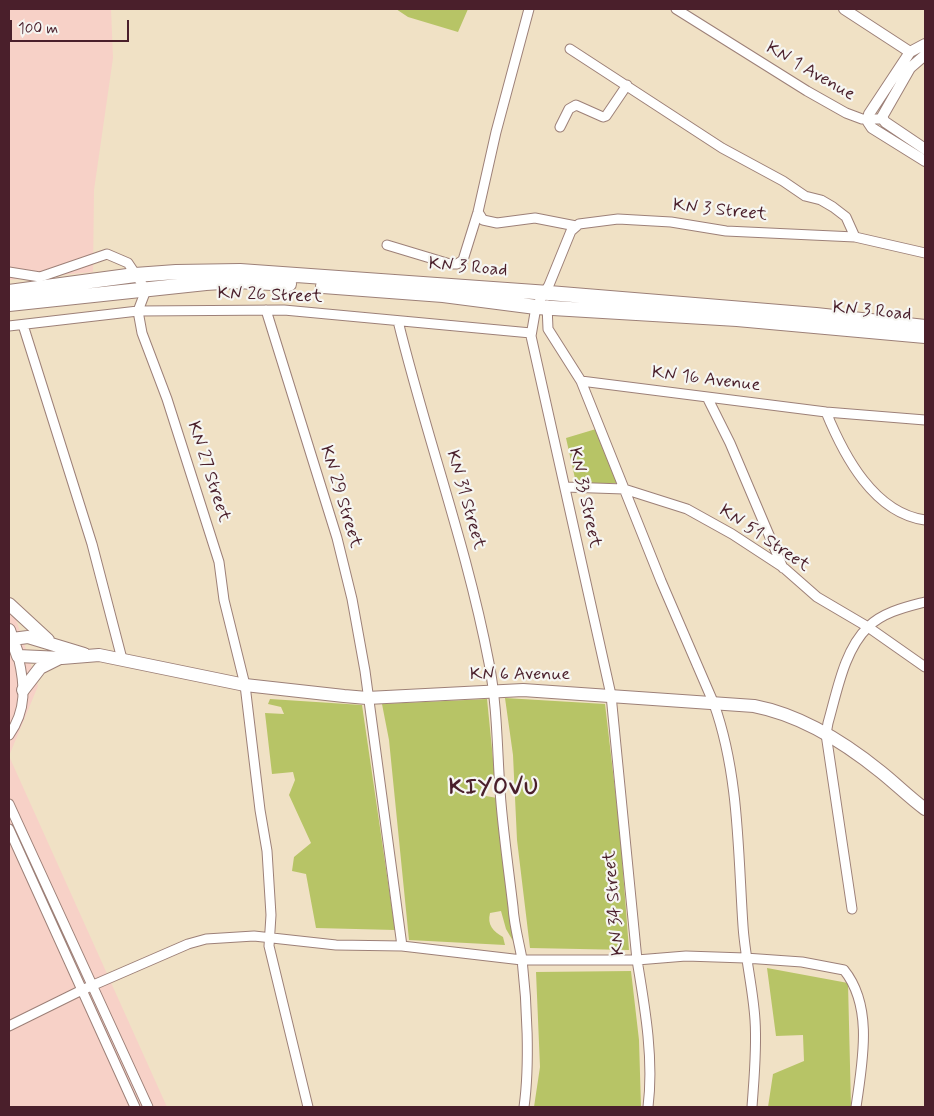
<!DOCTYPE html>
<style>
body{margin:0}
#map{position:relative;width:934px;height:1116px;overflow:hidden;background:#f0e1c5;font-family:Mynerve,sans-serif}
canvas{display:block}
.frame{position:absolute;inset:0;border:10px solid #4a1f2b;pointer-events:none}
.scale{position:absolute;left:10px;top:20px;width:119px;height:22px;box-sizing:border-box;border:2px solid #4a1f2b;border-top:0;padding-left:6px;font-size:15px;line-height:18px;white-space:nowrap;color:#4a1f2b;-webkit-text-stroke:4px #f6f6f2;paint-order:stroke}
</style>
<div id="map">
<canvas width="934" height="1116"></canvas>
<div class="frame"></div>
<div class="scale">100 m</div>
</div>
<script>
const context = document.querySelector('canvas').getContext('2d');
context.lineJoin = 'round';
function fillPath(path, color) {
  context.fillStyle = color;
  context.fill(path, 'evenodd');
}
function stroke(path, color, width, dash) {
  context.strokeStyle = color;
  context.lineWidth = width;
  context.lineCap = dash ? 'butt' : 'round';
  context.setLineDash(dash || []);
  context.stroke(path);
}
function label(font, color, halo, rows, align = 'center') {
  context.font = font + ' Mynerve,sans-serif';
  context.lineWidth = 4.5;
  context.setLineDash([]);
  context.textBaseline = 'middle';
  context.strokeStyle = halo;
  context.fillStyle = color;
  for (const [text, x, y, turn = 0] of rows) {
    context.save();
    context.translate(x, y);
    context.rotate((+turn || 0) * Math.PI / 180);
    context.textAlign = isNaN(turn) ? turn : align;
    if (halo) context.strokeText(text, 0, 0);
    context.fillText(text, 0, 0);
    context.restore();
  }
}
fillPath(new Path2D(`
 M 9,9 L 111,9 L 113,58 L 94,190 L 93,272 L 9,280 Z
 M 9,598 L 38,686 L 9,756 L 167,1107 L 9,1107 Z`), '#f7d1c7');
fillPath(new Path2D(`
 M 396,9 L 468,9 L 458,32 L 408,17 Z
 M 596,429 L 618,483 L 576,483 L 566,438 Z
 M 505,698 L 605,704 L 620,832 L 629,950 L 530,948 L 517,840 L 513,755 Z
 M 270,699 L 362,705 L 395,930 L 316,928 L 306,874 L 292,871 L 294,857 L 311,843 L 289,795 L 295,780 L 293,772 L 272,774 L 265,713 L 284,714 L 281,707 L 268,704 Z
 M 487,699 L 495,779 L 484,782 L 486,796 L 497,798 L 513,941 L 506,929 L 501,911 L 490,913 C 487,925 493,931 503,937 L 505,945 L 409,940 L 389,740 L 382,704 Z
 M 767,968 L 848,983 L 851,1107 L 768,1107 L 773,1074 L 804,1061 L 803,1035 L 776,1036 Z
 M 631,971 L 639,1040 L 641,1107 L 534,1107 L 540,1067 L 536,972 Z`), '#b7c466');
const minor = new Path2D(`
 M 676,9 L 807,91 L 846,113 L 862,119 L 883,119
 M 570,49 L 722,148 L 783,181 L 805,196 L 821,200 L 833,207 L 846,217 L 855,237
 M 560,127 L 569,109 L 576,105 L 603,117 L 606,116 L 627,85
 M 478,212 L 483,220 L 497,223 L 535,218 L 576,226
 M 387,245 L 450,264 L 457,264 L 463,260 L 478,212 L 496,132 L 529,9
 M 9,272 L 40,277 L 107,254 L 128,263 L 146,290 L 138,311 L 142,333 L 167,399 L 219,562 L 224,600 L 245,685 L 260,810 L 267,851 L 271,915 L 269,946 L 308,1107
 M 547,305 L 548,329 L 581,381 L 661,581 L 714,704 C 739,774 738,852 743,926 C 745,957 753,988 755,1020 C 757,1049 754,1078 752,1107
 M 266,310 L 337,538 L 352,599 L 365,671 L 402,946
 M 398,321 C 426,436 467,547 489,663 C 498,709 497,757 501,803 C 504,838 509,873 513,907 C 514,925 519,942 522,959 C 527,1003 530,1064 524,1107
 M 23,325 L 92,544 L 122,659
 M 9,326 L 138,311 L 284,310 L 531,333
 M 581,381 L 826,412 L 925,420
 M 707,397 L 730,443 L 783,568
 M 826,412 C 844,456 874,513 925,520
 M 565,487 L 624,489 L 687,509 L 732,534 L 784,568 L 817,597 L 868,627 L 925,667
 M 9,735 C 27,710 25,685 18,656
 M 9,804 L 148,1107
 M 9,829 L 135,1107
 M 852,909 L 826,734 L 828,723 C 837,692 844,650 868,627 C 883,612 906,607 925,602
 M 9,1026 L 82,990 L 188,944 L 206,939 L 254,936 L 336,945 L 402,946 L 522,960 L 637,960 L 686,956 L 745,958 L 802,962 L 844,970 C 874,1007 862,1064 856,1107
 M 648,1107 C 654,1059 645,1008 637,960 L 611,695 L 531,336 L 536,307 L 549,285 L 571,231 L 579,224 L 618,219 L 671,222 L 726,231 L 855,237 L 925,253`);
const tertiary = new Path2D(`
 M 844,9 L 910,52
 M 925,44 L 910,52 L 869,114 L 868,122 L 872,128 L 925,161
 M 925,55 L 910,68 L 882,117 L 885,122 L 925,149`);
const secondary = new Path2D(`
 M 9,604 L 48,640
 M 9,630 L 18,656 L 62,658 L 99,655 L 245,685 L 344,696 L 367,698 L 523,690 L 754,706 C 801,715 844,742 881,772 C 896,784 910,798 925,809
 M 12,639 L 28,637 L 84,654
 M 23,690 L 40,668 L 58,659`);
const trunk = new Path2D(`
 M 323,286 L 443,295 L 536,307 L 737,319 L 925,336
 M 9,292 L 135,275 L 176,272 L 240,271 L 549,293 L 816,315 L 925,327
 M 9,304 L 206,283 L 237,281 L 289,284`);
stroke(minor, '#9d8078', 11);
stroke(tertiary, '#9d8078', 12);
stroke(secondary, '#9d8078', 14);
stroke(trunk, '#9d8078', 16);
stroke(minor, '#fff', 9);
stroke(tertiary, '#fff', 10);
stroke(secondary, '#fff', 12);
stroke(trunk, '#fff', 14);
label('18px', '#4a1f2b', '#f6f6f2', [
 ["KN 1 Avenue",810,72,30],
 ["KN 3 Street",720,211,6],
 ["KN 3 Road",468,268,5],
 ["KN 26 Street",270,296,2],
 ["KN 3 Road",872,312,5],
 ["KN 16 Avenue",706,380,7],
 ["KN 27 Street",208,472,72],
 ["KN 29 Street",340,497,73],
 ["KN 33 Street",584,498,78],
 ["KN 31 Street",465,500,74],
 ["KN 51 Street",764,539,34],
 ["KN 6 Avenue",520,675],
 ["KN 34 Street",615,903,-95]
]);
context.letterSpacing = '1px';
label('bold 22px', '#4a1f2b', '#f6f6f2', [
 ["KIYOVU",494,789]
]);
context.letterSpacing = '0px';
</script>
